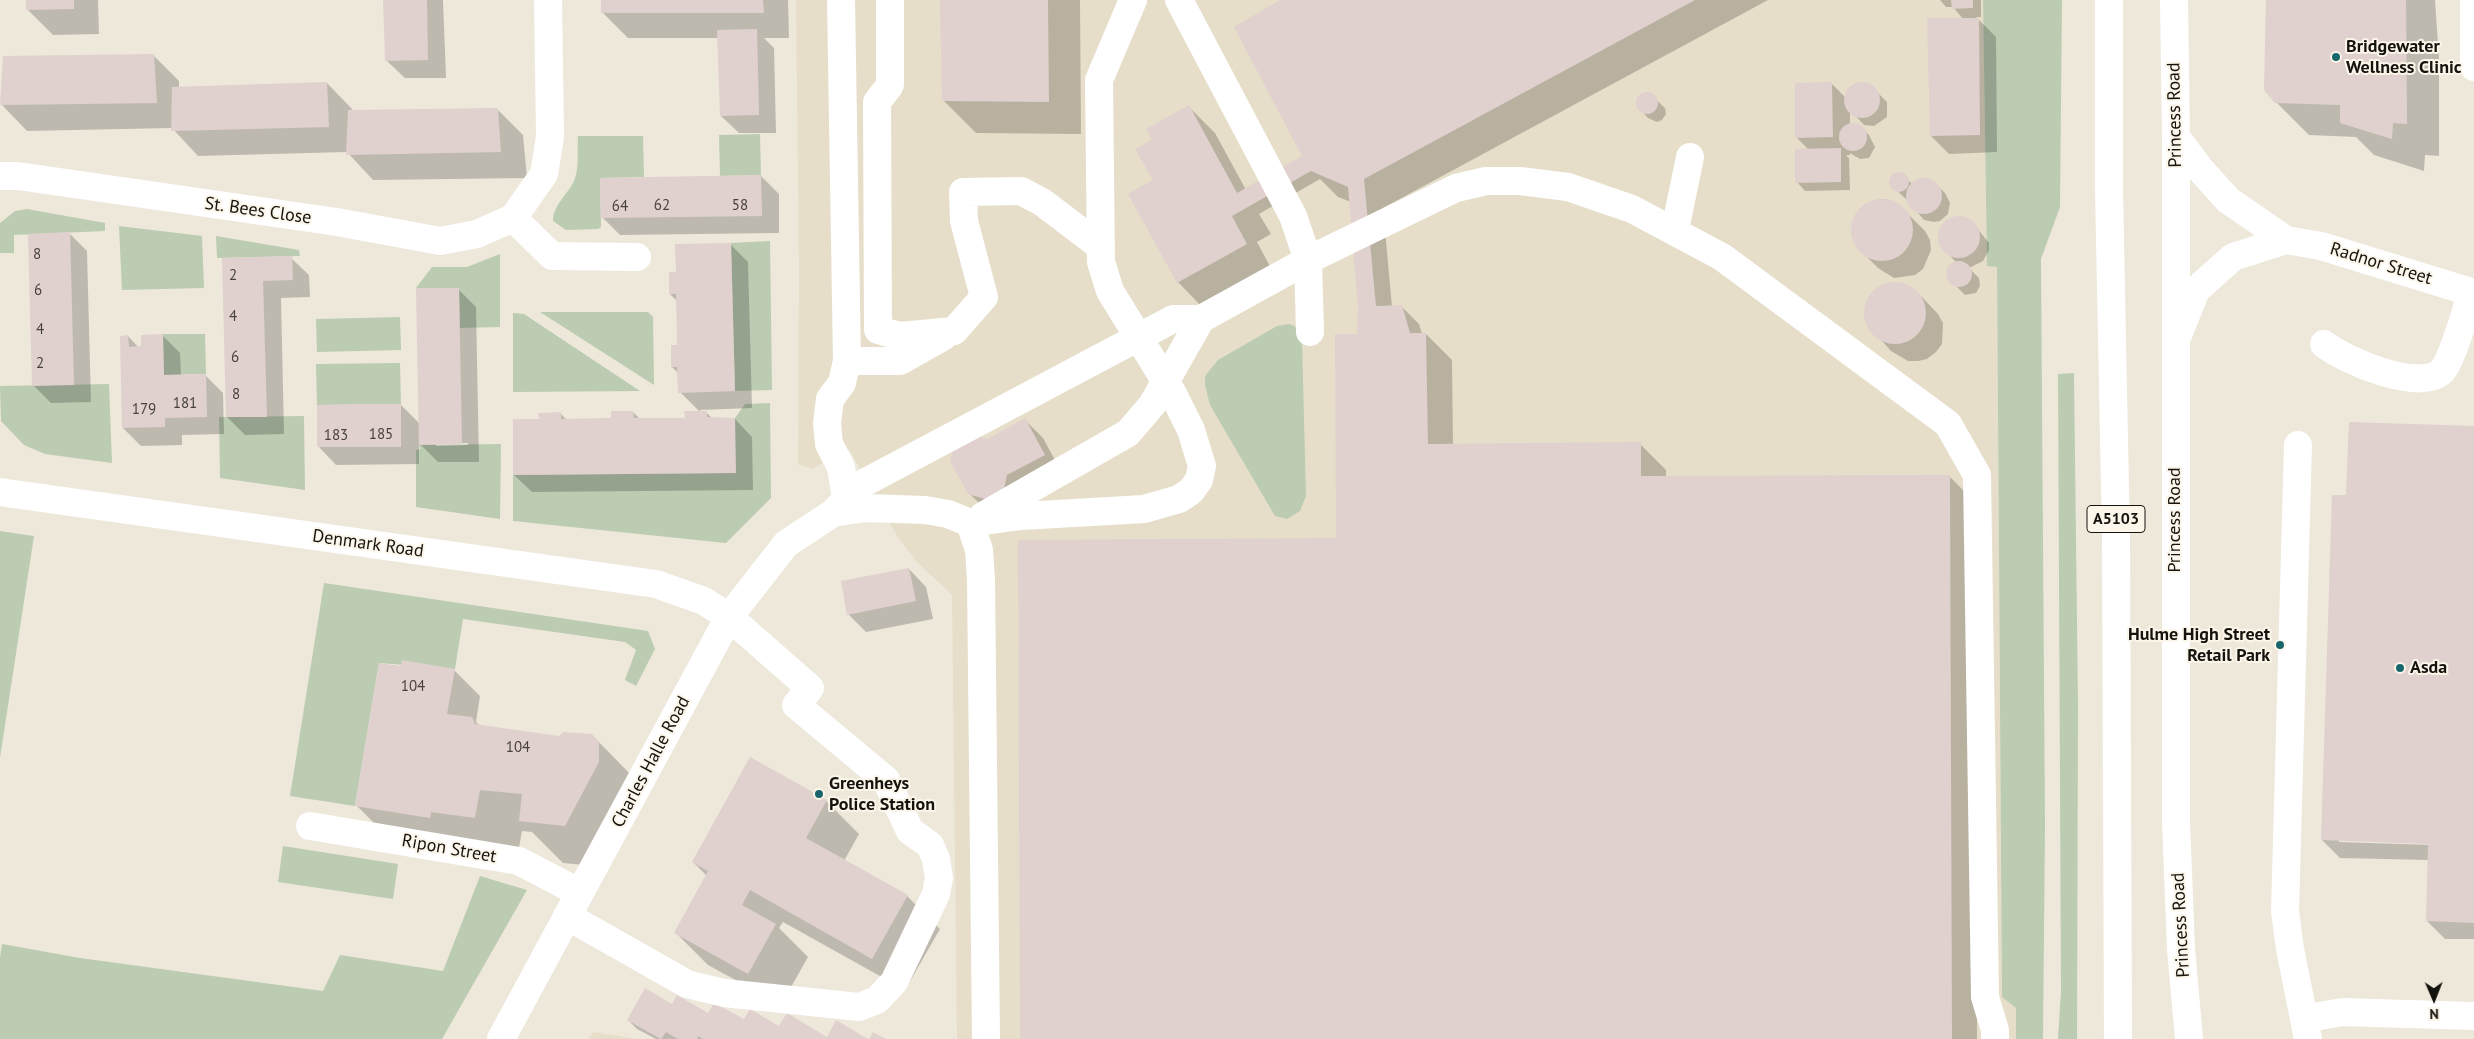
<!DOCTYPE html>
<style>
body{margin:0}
#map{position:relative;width:2474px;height:1039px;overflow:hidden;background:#eee8db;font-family:"PT Sans",sans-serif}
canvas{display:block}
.north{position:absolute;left:2409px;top:974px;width:50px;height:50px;-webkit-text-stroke:4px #fcf5e9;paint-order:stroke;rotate:179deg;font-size:14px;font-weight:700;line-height:20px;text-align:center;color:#15130e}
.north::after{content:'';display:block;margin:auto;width:18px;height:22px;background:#15130e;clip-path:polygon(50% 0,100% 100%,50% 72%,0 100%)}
</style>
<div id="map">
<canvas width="2474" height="1039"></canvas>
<div class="north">N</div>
</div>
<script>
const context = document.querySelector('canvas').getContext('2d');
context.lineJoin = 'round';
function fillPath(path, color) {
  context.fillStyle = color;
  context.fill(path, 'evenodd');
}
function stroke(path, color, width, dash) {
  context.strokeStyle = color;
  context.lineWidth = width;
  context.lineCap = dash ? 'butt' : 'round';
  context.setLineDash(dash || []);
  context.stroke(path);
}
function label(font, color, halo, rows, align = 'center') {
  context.font = font + ' "PT Sans",sans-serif';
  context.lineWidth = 4;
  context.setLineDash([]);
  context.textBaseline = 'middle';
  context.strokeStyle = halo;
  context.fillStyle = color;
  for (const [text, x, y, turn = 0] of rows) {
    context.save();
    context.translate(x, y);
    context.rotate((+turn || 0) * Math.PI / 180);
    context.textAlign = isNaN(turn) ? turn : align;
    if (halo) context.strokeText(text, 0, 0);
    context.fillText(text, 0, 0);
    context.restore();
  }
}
fillPath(new Path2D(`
 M 796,0 L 1983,0 L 1987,265 L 1997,267 L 2002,997 L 2016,1008 L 2016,1039 L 957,1039 L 952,595 L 916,561 L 896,534 L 849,449 L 812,469 L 798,464 L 799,269 Z
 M 593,1032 L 637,1039 L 589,1039 Z`), '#e6dec9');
fillPath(new Path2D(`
 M 1983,0 L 2062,0 L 2060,207 L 2041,259 L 2045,824 L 2043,1039 L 2016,1039 L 2016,1008 L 2002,997 L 1997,267 L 1987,266 Z
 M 760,134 L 761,175 L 720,176 L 719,135 Z
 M 578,136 L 643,136 L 644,177 L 600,178 L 601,227 L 598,229 L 566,230 L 553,221 C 553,206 566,196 573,183 C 580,170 577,150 578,136 Z
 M 27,209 L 105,223 L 105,231 L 14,235 L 14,253 L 0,253 L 0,223 L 15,211 Z
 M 119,226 L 202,236 L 204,288 L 122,290 Z
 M 216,236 L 299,250 L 300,256 L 217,258 Z
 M 770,241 L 772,390 L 735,391 L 731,243 Z
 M 500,254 L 500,327 L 460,328 L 459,288 L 416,288 L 432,267 L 467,267 Z
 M 540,312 L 648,312 L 653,317 L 654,385 Z
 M 513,313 L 524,314 L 640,391 L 513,392 Z
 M 400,317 L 401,350 L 317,352 L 316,319 Z
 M 1288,324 C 1296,325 1299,330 1302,338 L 1306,496 L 1300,511 L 1287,519 L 1275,516 L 1210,405 L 1205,385 L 1205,376 L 1218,360 L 1277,326 Z
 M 163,334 L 205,334 L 206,374 L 164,375 Z
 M 400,363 L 401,404 L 317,405 L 316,364 Z
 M 2074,373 L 2078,706 L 2077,1039 L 2058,1039 L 2061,991 L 2058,374 Z
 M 109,384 L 112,463 L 45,454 L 24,445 L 1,421 L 0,386 Z
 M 770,403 L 771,498 L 726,543 L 513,521 L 513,475 L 735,473 L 735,418 L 745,404 Z
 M 304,416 L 305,490 L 220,478 L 219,417 Z
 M 501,444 L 500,519 L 416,507 L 416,450 L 420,449 L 419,445 Z
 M 0,531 L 34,536 L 0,758 Z
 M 324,583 L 648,631 L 655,649 L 636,686 L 625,680 L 636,650 L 625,642 L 463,619 L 455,669 L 379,663 L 355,806 L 290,796 Z
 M 283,846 L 398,864 L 393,899 L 278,882 Z
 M 480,876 L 527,890 L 442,1039 L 0,1039 L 0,958 L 2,944 L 80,958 L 323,991 L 340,955 L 443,971 Z`), '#bbccb2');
fillPath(new Path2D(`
 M 27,0 L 98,0 L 99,34 L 53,35 L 27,9 Z
 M 384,0 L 443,0 L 446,78 L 405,78 L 387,61 Z
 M 602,0 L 788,0 L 789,38 L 764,38 L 774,48 L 776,133 L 739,133 L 721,116 L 719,38 L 628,38 L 602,12 Z
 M 942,0 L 1080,0 L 1081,134 L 976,133 L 943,100 Z
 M 1282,0 L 1768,0 L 1383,208 L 1392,307 L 1401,306 L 1419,324 L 1422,334 L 1426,334 L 1452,360 L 1453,445 L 1640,444 L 1666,470 L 1666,477 L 1950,477 L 1975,502 L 1977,1039 L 1021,1039 L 1337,540 L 1358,335 L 1359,306 L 1351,202 L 1338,197 L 1320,179 L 1259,214 L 1271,234 L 1257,242 L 1272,270 L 1203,308 L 1178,282 L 1154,181 L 1154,140 L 1189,107 L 1215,133 L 1246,190 L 1307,163 Z
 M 1940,0 L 1981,0 L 1981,17 L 1976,17 L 1996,37 L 1997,152 L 1949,154 L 1931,136 L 1963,19 L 1953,7 L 1946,7 Z
 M 2266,0 L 2435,0 L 2439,58 L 2439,156 L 2425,155 L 2424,171 L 2374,155 L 2356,137 L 2309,135 L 2276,102 Z
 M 153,55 L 179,81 L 179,88 L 327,83 L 352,109 L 353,111 L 497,109 L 523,135 L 527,178 L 373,180 L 347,152 L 198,156 L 172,128 L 27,131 L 2,105 Z
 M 1832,84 L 1846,98 L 1848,91 L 1857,84 L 1869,84 L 1887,102 L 1887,117 L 1874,126 L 1864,125 L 1850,110 L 1850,124 L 1859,126 L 1869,135 L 1875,147 L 1869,158 L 1860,159 L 1850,153 L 1850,155 L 1846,155 L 1849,158 L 1850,190 L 1805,191 L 1797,182 L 1809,150 L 1797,138 Z
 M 1650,94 L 1665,108 L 1666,114 L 1662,120 L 1657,122 L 1648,118 L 1639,108 L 1637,103 L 1641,95 Z
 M 1897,173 L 1902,174 L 1912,184 L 1925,179 L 1935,183 L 1945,193 L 1950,203 L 1948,214 L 1940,221 L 1934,222 L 1924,220 L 1907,200 L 1891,185 L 1890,179 Z
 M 761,176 L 779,194 L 779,233 L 620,235 L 602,217 Z
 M 1881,199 L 1890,200 L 1907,213 L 1925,231 L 1930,240 L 1931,250 L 1923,269 L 1915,275 L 1894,278 L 1878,268 L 1860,250 L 1852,232 L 1853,223 L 1863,207 Z
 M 1959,217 L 1972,222 L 1989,243 L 1989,250 L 1983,261 L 1969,268 L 1979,278 L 1980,286 L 1976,293 L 1965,295 L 1947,277 L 1947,270 L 1956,262 L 1940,245 L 1940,232 L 1942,226 L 1953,218 Z
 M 70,234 L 87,251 L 91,402 L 51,403 L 33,385 Z
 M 730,244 L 748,262 L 752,408 L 700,410 L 700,412 L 706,412 L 713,419 L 735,419 L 752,437 L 753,490 L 532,492 L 514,475 L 540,420 L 560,413 L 567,420 L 612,419 L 633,412 L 640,419 L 686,419 L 700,412 L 680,392 L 679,374 L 672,367 L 678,347 L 677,301 L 670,294 L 677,273 Z
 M 291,258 L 309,275 L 310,297 L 281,298 L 284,434 L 245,435 L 227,417 L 223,259 Z
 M 1903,284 L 1912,288 L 1920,295 L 1938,314 L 1943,323 L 1942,344 L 1936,352 L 1927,359 L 1918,361 L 1908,361 L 1891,351 L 1868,325 L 1866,306 L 1876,290 L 1884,285 Z
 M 458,289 L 476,307 L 479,462 L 438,462 L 419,443 L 419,464 L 336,465 L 319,447 L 401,405 L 420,424 ZM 468,443 L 468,445 L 436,446 L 436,444 Z
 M 128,336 L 139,348 L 163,336 L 180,353 L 181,376 L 205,375 L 223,393 L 224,434 L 182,435 L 182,445 L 141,446 L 123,428 Z
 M 1025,420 L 1043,438 L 1062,473 L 987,511 L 969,493 L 988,440 Z
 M 2474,427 L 2474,939 L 2445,939 L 2427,921 L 2429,860 L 2340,858 L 2322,840 L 2348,496 ZM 2339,840 L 2434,843 L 2434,845 L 2339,842 Z
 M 909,569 L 926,587 L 933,619 L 866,632 L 848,614 Z
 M 403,668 L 454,670 L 480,696 L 476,722 L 480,726 L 560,737 L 592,735 L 634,778 L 607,867 L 563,863 L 532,832 L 522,831 L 517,859 L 474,853 L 457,836 L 456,843 L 382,831 L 357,806 Z
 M 750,759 L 826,801 L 859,834 L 844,861 L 907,896 L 940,929 L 905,990 L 783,922 L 779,928 L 808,957 L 781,1005 L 708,965 L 675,932 L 707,876 L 693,862 Z
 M 673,1006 L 828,1038 L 866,1039 L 656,1039 L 637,1029 L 628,1020 Z`), '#0003');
fillPath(new Path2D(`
 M 26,0 L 74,0 L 74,9 L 26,10 Z
 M 383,0 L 427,0 L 428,60 L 385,61 Z
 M 601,0 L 763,0 L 764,13 L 601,13 Z
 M 940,0 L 1048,0 L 1049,102 L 942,101 Z
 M 1280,0 L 1695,0 L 1364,179 L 1376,306 L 1402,305 L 1410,333 L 1426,333 L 1428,444 L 1641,442 L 1641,476 L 1950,475 L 1952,1039 L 1020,1039 L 1018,540 L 1336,538 L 1335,334 L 1357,334 L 1358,306 L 1348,187 L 1311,171 L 1232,216 L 1247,244 L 1177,283 L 1128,194 L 1153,180 L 1135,149 L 1152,140 L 1146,129 L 1189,105 L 1237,193 L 1302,156 L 1234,27 Z
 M 1951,0 L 1973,0 L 1973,8 L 1952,9 Z
 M 2266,0 L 2406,0 L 2407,124 L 2393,123 L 2392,139 L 2340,123 L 2340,105 L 2275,103 L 2264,90 Z
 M 1927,18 L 1979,18 L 1980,135 L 1930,136 Z
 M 757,29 L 759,115 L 720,116 L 717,30 Z
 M 154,54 L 157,103 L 0,105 L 3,56 Z
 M1844 100a18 18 0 1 1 36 0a18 18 0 1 1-36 0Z
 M 327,82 L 329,127 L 171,131 L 172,87 Z
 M 1832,82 L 1833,137 L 1795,138 L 1795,83 Z
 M1636 103a11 11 0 1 1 22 0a11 11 0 1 1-22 0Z
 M 498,108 L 501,152 L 346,155 L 348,110 Z
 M1839 137a14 14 0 1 1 28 0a14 14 0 1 1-28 0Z
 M 1841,148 L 1841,182 L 1795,183 L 1795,149 Z
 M1889 182a10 10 0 1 1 20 0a10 10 0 1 1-20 0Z
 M 761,175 L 762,216 L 601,218 L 600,178 Z
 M1906 196a18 18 0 1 1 36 0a18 18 0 1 1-36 0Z
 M1851 230a31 31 0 1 1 62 0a31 31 0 1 1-62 0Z
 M1938 237a21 21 0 1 1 42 0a21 21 0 1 1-42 0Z
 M 70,232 L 74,385 L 32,386 L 28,234 Z
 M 731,243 L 735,391 L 678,393 L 677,367 L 671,367 L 671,345 L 677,345 L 676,294 L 669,294 L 669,272 L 676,272 L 675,244 Z
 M 292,256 L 293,280 L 263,281 L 267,417 L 226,417 L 222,258 Z
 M1946 274a13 13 0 1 1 26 0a13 13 0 1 1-26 0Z
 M1864 313a31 31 0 1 1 62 0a31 31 0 1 1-62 0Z
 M 416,288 L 459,288 L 462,444 L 419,445 Z
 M 163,334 L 164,375 L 206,374 L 207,417 L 165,418 L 165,427 L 122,428 L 120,336 L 128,335 L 129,347 L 141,346 L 141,335 Z
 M 359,404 L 401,404 L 401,447 L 317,447 L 317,405 Z
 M 611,411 L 633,411 L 634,418 L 685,418 L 684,411 L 707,411 L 707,417 L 735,418 L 736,473 L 513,475 L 513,419 L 539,419 L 538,413 L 561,412 L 561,419 L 611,418 Z
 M 1025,418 L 1045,455 L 1007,475 L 1004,489 L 985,499 L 968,494 L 950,461 L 955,445 L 973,435 L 988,439 Z
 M 2349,422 L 2474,426 L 2474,923 L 2426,921 L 2428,844 L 2321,840 L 2332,495 L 2346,495 Z
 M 909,568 L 916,601 L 847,615 L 841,581 Z
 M 402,660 L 455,669 L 447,714 L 472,717 L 475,724 L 502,728 L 559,736 L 563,732 L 592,734 L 599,742 L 599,762 L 565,826 L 519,821 L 522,794 L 480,790 L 475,818 L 431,812 L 430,818 L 355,806 L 379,663 L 401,666 Z
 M 750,757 L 827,800 L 806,838 L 908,895 L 872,959 L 750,890 L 742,905 L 776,924 L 748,974 L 674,933 L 708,871 L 692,862 Z
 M 645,988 L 672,1004 L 677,995 L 708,1013 L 714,1003 L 744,1019 L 750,1009 L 779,1026 L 787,1013 L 827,1037 L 836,1020 L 868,1039 L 703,1039 L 698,1036 L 697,1039 L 678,1039 L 666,1032 L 661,1039 L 627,1020 Z
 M 873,1032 L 886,1039 L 869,1039 Z`), '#e0d0ce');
stroke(new Path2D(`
 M 841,0 L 847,361 L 842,383 L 830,399 L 827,423 L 829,444 L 841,467 L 846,498
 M 890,0 L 890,85 L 877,102 L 878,330 L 900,336 L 954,331 L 984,297 L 964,221 L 963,192 L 1021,191 L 1042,202 L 1100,246
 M 1179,0 L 1293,216 L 1308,260 L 1310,332
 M 2474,0 L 2474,67
 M 2176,137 L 2200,169 L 2228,200 L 2286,240 L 2321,246 L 2474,293
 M 0,176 L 18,176 L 337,222 L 440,241 L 477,234 L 513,218 L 544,174 L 550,137 L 548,0
 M 513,218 L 552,256 L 637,257
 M 1675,230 L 1690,157
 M 2176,340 L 2196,290 L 2233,257 L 2286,240
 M 2324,344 C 2344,360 2419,393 2442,371 C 2452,361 2466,309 2472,293
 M 847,361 L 900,361 L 944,336
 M 2298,445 L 2285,911 L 2290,949 L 2308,1039
 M 0,492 L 656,584 L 704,601 L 729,617 L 810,688 L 796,705 L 886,780 L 910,831 L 930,845 L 936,859 L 939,878 L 936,894 L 894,982 L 877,1000 L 859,1007 L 724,993 L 687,984 L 567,916
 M 833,513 L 865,508 L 925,510 L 948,514 L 970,523 L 1021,516 L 1144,509 L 1179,499 L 1191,491 L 1199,480 L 1202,466 L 1191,430 L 1172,392 L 1110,291 L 1101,262 L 1099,80 L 1133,0
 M 983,516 L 1128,433 L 1152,405 L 1201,319
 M 970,523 L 979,550 L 981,580 L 986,1039
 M 310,826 L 519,861 L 580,893
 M 2304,1019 L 2342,1012 L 2474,1016
 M 501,1039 L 729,617 L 786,544 L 833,513 L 860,485 L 1173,319 L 1201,319 L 1308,260 L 1456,188 L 1486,181 L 1520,181 L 1568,187 L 1632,209 L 1722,257 L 1948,424 L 1977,475 L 1985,997 L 1995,1030 L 1995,1039`), '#fff', 28);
stroke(new Path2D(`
 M 2109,0 L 2109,190 L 2116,538 L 2118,1039
 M 2174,0 L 2176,137 L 2176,822 L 2181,949 L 2189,1039`), '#fff', 28);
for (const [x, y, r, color] of [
 [2336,57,5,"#18666c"],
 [2280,645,5,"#18666c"],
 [2400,668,5,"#18666c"],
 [819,794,5,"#18666c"]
]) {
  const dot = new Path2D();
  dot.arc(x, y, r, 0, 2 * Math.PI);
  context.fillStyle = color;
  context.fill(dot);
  stroke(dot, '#fcf5e9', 2);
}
label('15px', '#48423e', null, [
 ["62",662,206],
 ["58",740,206],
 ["64",620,207],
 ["8",37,255],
 ["2",233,276],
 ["6",38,291],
 ["4",233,317],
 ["4",40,330],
 ["6",235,358],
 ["2",40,364],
 ["8",236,395],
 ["181",185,404],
 ["179",144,410],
 ["185",381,435],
 ["183",336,436],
 ["104",413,687],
 ["104",518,748]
]);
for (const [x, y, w] of [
 [2116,519,58]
]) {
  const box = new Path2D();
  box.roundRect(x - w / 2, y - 13.5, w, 27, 4);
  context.fillStyle = '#fcf5e9';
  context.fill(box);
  stroke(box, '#15130e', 1);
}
label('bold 16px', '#15130e', null, [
 ["A5103",2116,519]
]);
label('bold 18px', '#15130e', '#fcf5e9', [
 ["Bridgewater",2346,47],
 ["Wellness Clinic",2346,68],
 ["Hulme High Street",2270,635,"right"],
 ["Retail Park",2270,656,"right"],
 ["Asda",2410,668],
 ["Greenheys",829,784],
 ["Police Station",829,805]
], 'left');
label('18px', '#15130e', '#fcf5e9', [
 ["Princess Road",2175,115,-91],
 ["St. Bees Close",258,211,8],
 ["Radnor Street",2381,264,17],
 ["Princess Road",2175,520,-90],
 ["Denmark Road",368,544,8],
 ["Charles Halle Road",651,762,-62],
 ["Ripon Street",449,849,10],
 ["Princess Road",2181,925,-93]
]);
</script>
